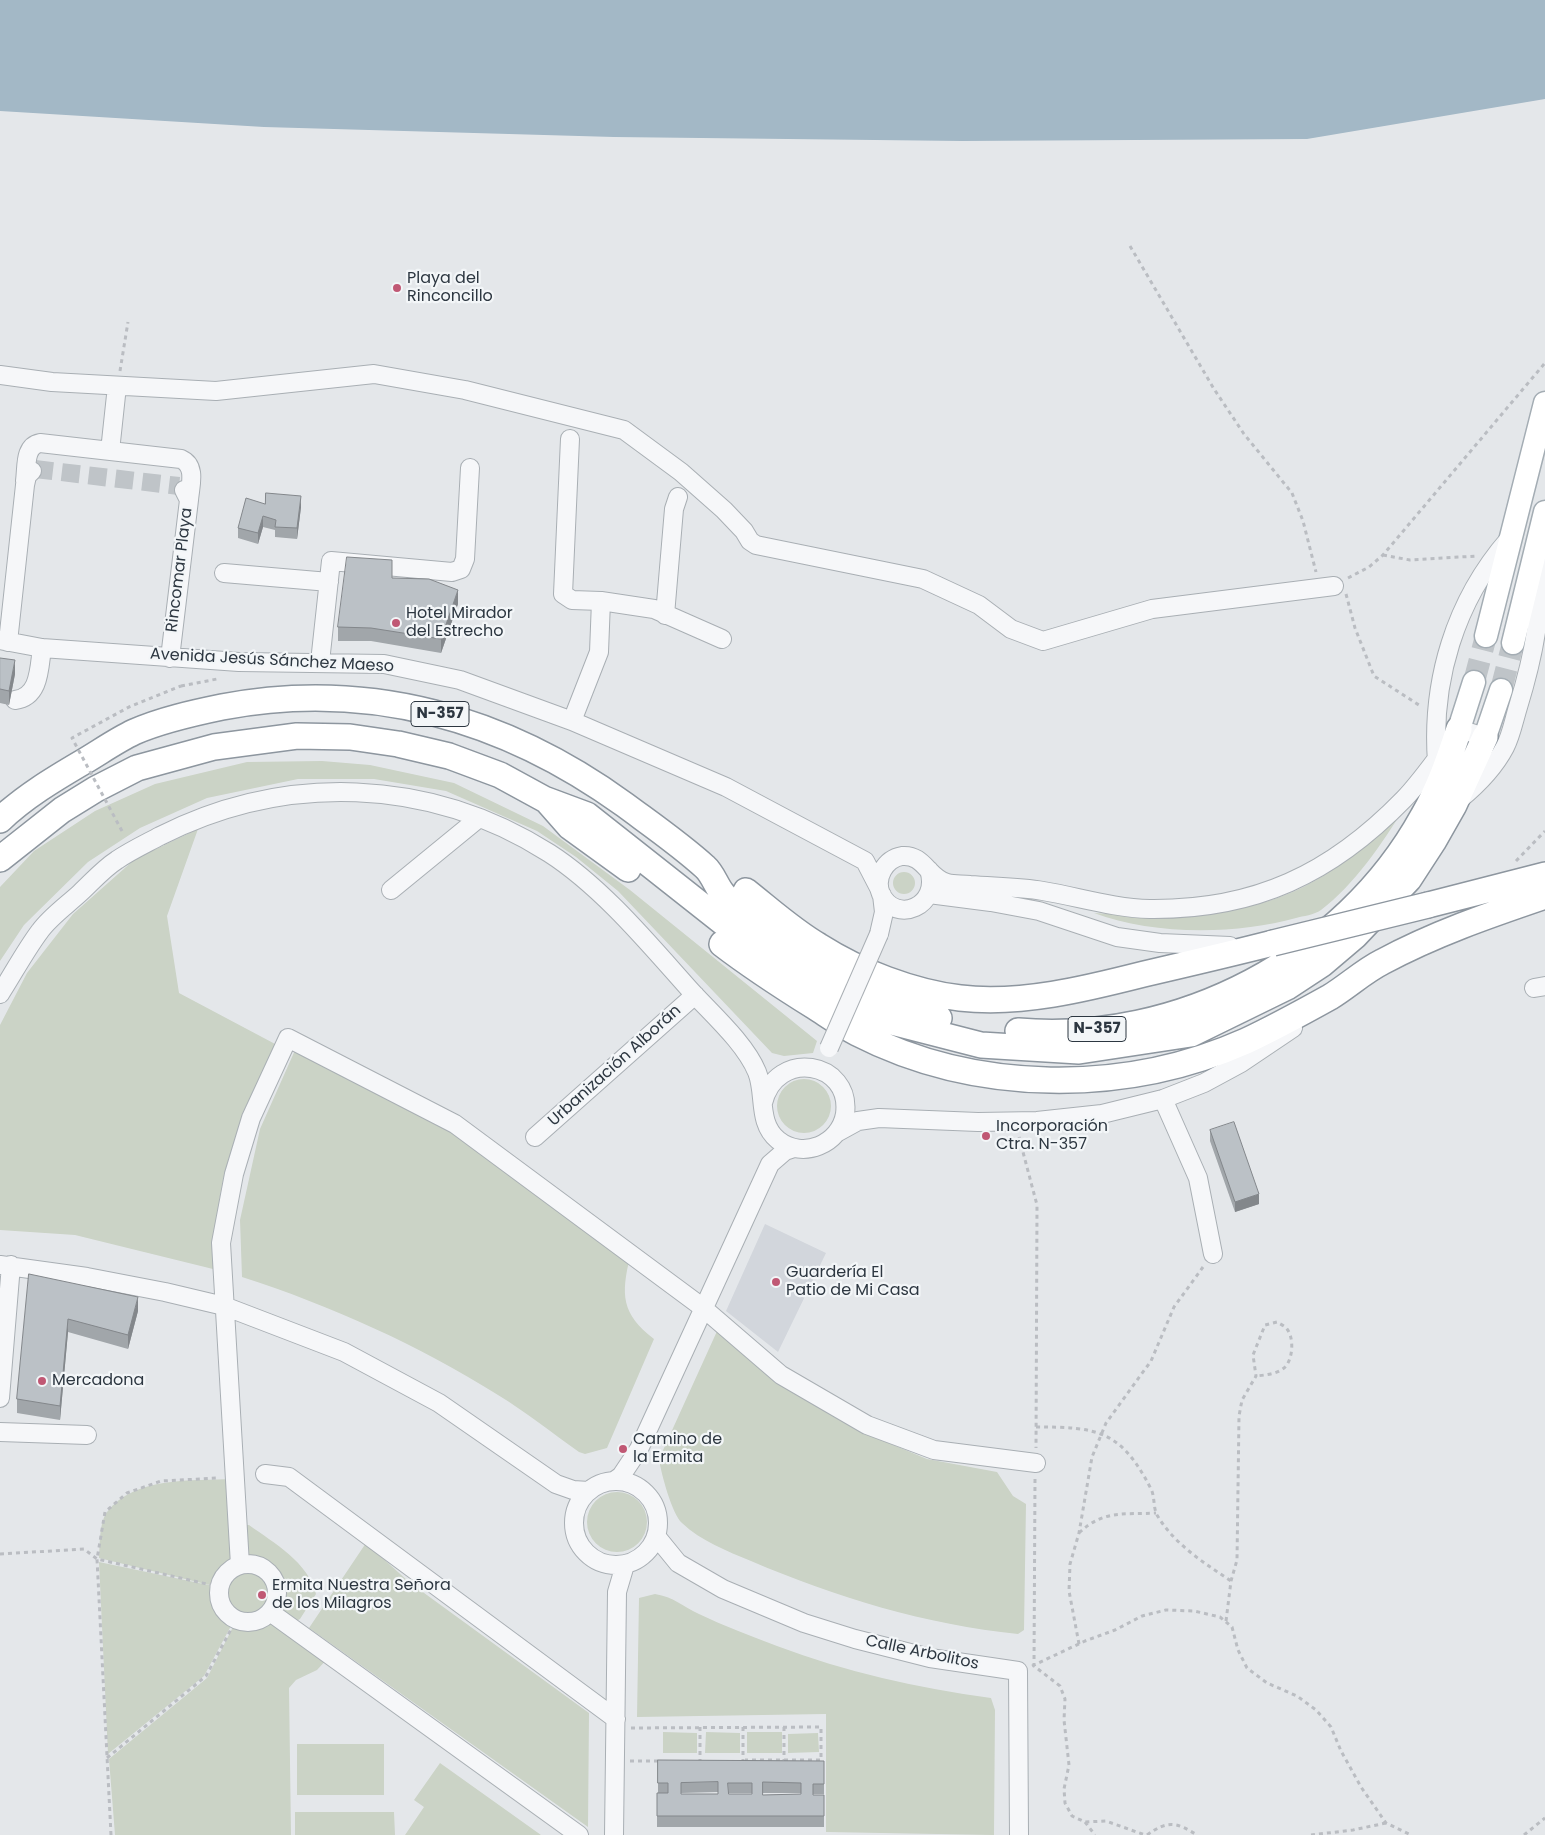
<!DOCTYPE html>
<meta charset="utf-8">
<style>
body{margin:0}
canvas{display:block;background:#e4e7ea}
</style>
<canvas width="1545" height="1835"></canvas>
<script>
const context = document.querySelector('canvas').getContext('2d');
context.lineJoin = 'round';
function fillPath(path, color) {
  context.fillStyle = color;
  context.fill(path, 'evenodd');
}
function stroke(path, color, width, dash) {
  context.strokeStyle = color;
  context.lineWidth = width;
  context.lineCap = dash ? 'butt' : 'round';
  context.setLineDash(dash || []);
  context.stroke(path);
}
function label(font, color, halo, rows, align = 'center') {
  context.font = font + ' Poppins,sans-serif';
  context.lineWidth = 4.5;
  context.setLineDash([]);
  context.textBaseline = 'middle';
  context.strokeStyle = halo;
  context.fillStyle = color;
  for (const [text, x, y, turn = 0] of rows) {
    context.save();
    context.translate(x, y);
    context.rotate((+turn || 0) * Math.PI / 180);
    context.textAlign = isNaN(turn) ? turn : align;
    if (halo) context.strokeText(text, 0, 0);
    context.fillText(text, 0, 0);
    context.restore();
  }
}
fillPath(new Path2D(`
 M 765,1224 L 826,1253 L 778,1352 L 726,1311 Z`), '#d2d6dc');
fillPath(new Path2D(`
 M 322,761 L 370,765 L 454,783 L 543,826 L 630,890 L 817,1041 L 813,1053 L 784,1056 L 772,1053 L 618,891 L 576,857 L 537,831 L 446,791 L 374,779 L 298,779 L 207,798 L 140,828 L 88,862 L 24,925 L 0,961 L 0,887 L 34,851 L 95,811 L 155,784 L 247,762 Z
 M 1404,808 C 1382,844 1355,884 1321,910 C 1314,915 1303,916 1296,918 C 1236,935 1151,935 1094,913 C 1180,918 1261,920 1335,868 C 1359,850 1381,827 1404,808 Z
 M 198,829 L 167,916 L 179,993 L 277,1045 C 264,1074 250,1103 238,1133 C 220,1175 215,1223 213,1269 L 75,1235 L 0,1230 L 0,1025 L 27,973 L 73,914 L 135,859 Z
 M893 883a11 11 0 1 1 22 0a11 11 0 1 1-22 0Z
 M 296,1048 L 449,1125 L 630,1257 C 621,1294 621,1314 654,1339 L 607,1448 L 585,1454 L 579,1452 C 552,1433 526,1412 498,1395 C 418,1345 332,1306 242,1277 L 240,1220 L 260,1129 Z
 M777 1106a27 27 0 1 1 54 0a27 27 0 1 1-54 0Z
 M 718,1329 L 761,1370 L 799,1396 L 879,1439 L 927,1459 L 997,1472 L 1013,1496 L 1026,1504 L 1024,1630 L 1018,1634 C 927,1625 835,1597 751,1561 C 727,1551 701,1541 682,1523 C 672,1514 661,1473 659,1459 Z
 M 233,1479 L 244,1525 L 249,1525 C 274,1543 308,1562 316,1594 L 300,1619 L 291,1624 L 329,1657 L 317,1670 L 296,1680 L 289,1688 L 291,1835 L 115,1835 L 109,1759 L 207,1678 L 236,1621 L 231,1626 L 204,1676 L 108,1754 L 99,1562 L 218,1587 L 99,1558 C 100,1545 99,1523 107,1512 C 135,1476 192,1481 233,1479 Z
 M587 1522a30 30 0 1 1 60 0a30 30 0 1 1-60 0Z
 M 366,1543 L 409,1582 L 589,1713 L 588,1827 L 309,1628 Z
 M 655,1594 C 674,1597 682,1606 699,1614 C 724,1626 751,1636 777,1646 C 846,1672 917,1688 991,1698 L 995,1710 L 994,1835 L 826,1832 L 826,1714 L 637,1717 L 639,1598 Z
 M 663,1732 L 697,1733 L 697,1753 L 663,1753 Z
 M 706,1732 L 740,1733 L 740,1753 L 705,1753 Z
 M 747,1732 L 782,1732 L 782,1753 L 747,1753 Z
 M 818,1733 L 819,1752 L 788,1753 L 788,1734 Z
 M 297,1744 L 384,1744 L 384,1795 L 297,1795 Z
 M 440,1763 L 541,1835 L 405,1835 L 424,1807 L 414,1800 Z
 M 295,1812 L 394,1812 L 395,1835 L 295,1835 Z`), '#cbd3c6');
fillPath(new Path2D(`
 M 0,0 L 1545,0 L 1545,99 L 1307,139 L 962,141 L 614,137 L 264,127 L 0,111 Z`), '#a3b8c6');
stroke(new Path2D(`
 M 35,469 L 179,486`), '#bfc4c8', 18, [18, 9]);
stroke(new Path2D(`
 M 1474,682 L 1486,636
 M 1501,690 L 1513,643`), '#bfc4c8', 22, [22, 11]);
const minor = new Path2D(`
 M 0,375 L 52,382 L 216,391 L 374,374 L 465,390 L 624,430 L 681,472 L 724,510 L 744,531 L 750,541 L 756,545 L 923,579 L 979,605 L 1011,629 L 1043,641 L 1152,609 L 1334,586
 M 570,439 L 563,594 L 572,600 L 601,601 L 654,609 L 722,639
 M 110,451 L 117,386
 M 25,481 C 27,467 24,446 40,443 L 181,459 C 197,466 190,486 189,500
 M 224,573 L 329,582
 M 665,615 L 674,509 L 678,497
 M 0,640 L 42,648 L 239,662 L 384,664 L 460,680 L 572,721 L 726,787 L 865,861 L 879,888
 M 8,642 L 25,485 L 27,476 L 32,471
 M 170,658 L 189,500 L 184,490
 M 320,662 L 331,561 L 452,572 L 461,569 L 465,559 L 470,468
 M 15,700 C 40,697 39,668 42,648
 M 572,721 L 599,652 L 601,601
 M 1437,762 C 1431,681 1455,601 1509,539
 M 1460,799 C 1477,785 1494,768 1505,747 C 1511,736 1514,720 1518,707 C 1533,658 1545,605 1537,553
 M 929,870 C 941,906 896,925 881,894 C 874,878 885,859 902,856 C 924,854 928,878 947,883 C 954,885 962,884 970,885 C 994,887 1019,887 1043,891 C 1079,897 1113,908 1150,909 C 1255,910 1331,874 1404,799 C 1424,778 1441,752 1459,729 L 1485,737
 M 391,890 L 479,818
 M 929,894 L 991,902 L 1039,911 L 1117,937 L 1160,943 L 1230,946
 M 879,934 L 884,912 L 882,895
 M 1534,988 L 1545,986
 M 0,994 C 13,974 25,951 40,931 C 50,917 67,905 80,893 C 92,882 103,869 117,860 C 130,851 145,844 160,836 C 285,773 429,777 549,853 C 602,887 649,944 691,991 C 712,1014 745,1043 757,1072 C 766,1094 757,1123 778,1140 C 803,1160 840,1144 845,1114 C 852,1061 776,1048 763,1103
 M 1163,1099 L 1198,1178 L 1213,1254
 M 838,1132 L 858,1121 L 879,1118 L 978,1122 L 1037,1121 L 1102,1114 L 1163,1099 L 1204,1083 L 1241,1063 L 1293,1028
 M 535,1137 L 695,995
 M 0,1265 L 87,1277 L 165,1292 L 224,1306 L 344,1352 L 439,1403 L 556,1484 L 573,1490 L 589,1491
 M 0,1398 L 11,1265
 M 0,1432 L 87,1435
 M 265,1474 L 289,1477 L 616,1719
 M574 1523a42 42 0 1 1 84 0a42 42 0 1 1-84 0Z
 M 614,1481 L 621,1476 L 639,1449 L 770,1164 L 785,1151 L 794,1148
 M 656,1536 L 678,1563 L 723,1589 L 804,1623 L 855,1639 L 930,1658 L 1018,1671 L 1019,1835
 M219 1593a29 29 0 1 1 58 0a29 29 0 1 1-58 0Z
 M 240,1565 L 221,1243 L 234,1174 L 251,1118 L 288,1038 L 455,1124 L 702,1307 L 781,1375 L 867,1425 L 934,1450 L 1036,1463
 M 270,1612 L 579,1835
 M 614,1835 L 617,1592 L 625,1565`);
const major = new Path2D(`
 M 1486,636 L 1545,403
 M 1513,643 L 1545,512
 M 1459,729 L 1474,682
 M 1485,737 L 1501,690`);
const highway = new Path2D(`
 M 548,802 L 570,827 L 628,869
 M 0,820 C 24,797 54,779 83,762 C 100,752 117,740 134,732 C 161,720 193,713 222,707 C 369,679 505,718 625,805 C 652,825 681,845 705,867 C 713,874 716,886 723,894 C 731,904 746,912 756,921 C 810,964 872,1002 939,1018
 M 0,859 L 62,810 L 96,789 L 137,768 L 214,747 L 297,736 L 350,737 L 398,744 L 449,756 L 500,775 L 544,799 L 587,815 L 758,950 L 815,988 L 876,1018 L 981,1045 L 1079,1051 L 1191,1034 L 1287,987 L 1322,964 L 1355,936 L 1409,879 L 1433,842 L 1454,805 L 1485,737
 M 746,891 C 770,910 793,931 819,946 C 860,972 912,992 960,998 C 1021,1005 1085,989 1144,974 C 1187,964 1230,954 1273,943
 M 1428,905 L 1545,875
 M 722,944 C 752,967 783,987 815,1007 C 829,1016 843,1026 857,1033 C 976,1094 1125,1095 1246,1041 C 1274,1028 1303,1012 1330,997 C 1348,986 1364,971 1382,962 C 1434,934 1489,915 1545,896
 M 1018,1031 C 1178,1045 1345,958 1423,816 C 1439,789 1449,759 1459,729`);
stroke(minor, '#a9afb4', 20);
stroke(major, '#a4adb4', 25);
stroke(highway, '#8d969f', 28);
stroke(new Path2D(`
 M 1130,246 L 1214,389 L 1244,434 L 1292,493 L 1303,521 L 1316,572
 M 120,371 L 128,322
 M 1383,555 L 1410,560 L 1477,556
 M 1348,578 L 1369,567 L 1383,555 L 1545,363
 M 1346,594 L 1355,628 L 1374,676 L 1422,707
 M 181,686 L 217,679
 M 1516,861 L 1545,831
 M 1019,1137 L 1037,1205 L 1036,1448
 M 1036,1427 C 1097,1427 1121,1430 1151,1489 C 1155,1497 1153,1507 1157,1515 C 1174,1544 1204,1563 1231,1581
 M 1035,1479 L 1034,1666 L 1060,1686 L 1065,1699 L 1064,1720 L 1069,1765 L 1064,1789 L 1065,1803 L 1072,1816 L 1085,1822 L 1106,1821 L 1145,1835
 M 1079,1533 C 1104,1509 1125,1515 1156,1513
 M 0,1554 L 84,1549 L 97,1559 L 220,1587
 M 1226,1621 L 1231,1581 L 1237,1560 L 1239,1416 L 1242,1400 L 1256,1376 L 1253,1355 L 1265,1325 L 1277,1322 C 1280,1324 1285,1326 1287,1329 C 1294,1338 1293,1357 1286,1366 C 1279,1374 1265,1375 1256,1376
 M 1079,1644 L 1069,1591 L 1070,1564 L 1079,1533 L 1092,1457 L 1106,1423 L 1151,1361 L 1174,1307 L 1203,1267
 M 1032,1666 L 1085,1641 L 1115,1630 L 1142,1616 L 1166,1610 L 1194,1611 L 1220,1617 L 1232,1627 L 1238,1650 L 1247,1668 L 1267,1683 L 1297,1696 L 1316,1710 L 1331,1727 L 1341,1751 L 1361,1787 L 1386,1823 L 1411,1835
 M 700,1727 L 700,1761
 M 743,1727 L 743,1761
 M 784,1727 L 784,1760
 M 631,1728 L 821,1727 L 821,1760 L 745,1760
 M 107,1758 L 206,1676 L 236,1620
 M 630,1761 L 661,1761
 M 1085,1822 L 1095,1835
 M 111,1835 L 97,1559 L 105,1512 L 127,1493 L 161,1481 L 218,1478
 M 1147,1835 C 1168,1820 1176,1822 1197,1835
 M 1311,1835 L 1353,1830 L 1386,1823
 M 1524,1835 L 1545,1818`), '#babdc2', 3, [4, 4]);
stroke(minor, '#f6f7f9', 18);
stroke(major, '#fff', 22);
stroke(highway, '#fff', 25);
const minorBridge = new Path2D(`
 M 829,1048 L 879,934`);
const highwayBridge = new Path2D(`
 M 1273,943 L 1428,905`);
stroke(minorBridge, '#a9afb4', 20, []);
stroke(highwayBridge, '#8d969f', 28, []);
stroke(new Path2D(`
 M 122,831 L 72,738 L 129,707 L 181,686`), '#babdc2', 3, [4, 4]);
stroke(minorBridge, '#f6f7f9', 18);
stroke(highwayBridge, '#fff', 25);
fillPath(new Path2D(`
 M 265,504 L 301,507 L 297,539 L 275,537 L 275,530 L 263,527 L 258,544 L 238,538 L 238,528 Z
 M 392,578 L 458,604 L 441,653 L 371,641 L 338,641 L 338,627 Z
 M 0,658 L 15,674 L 9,705 L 0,703 Z
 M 1210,1130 L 1259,1204 L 1235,1212 L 1210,1141 Z
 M 29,1274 L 138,1311 L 128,1349 L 68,1332 L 60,1420 L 17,1413 L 17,1399 Z
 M 658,1760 L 824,1761 L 824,1794 L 813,1794 L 813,1795 L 824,1795 L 824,1827 L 657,1827 L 657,1793 L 658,1793 ZM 718,1792 L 718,1794 L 681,1794 L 681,1793 ZM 729,1793 L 752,1793 L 752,1794 L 729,1794 ZM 763,1793 L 801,1793 L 801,1794 L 763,1795 Z`), '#a1a6aa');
fillPath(new Path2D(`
 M 301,496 L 301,507 L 297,539 L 297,528 Z
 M 263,516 L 263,527 L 258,544 L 258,533 Z
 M 458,590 L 458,604 L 441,653 L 441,639 Z
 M 15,660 L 15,674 L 9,705 L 9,691 Z
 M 1259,1194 L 1259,1204 L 1235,1212 L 1235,1202 Z
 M 138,1297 L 138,1311 L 128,1349 L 128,1335 Z
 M 68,1319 L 68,1332 L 60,1420 L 60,1406 Z`), '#83878b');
const building = new Path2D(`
 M 266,493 L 301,496 L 297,528 L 275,527 L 276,520 L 263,516 L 258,533 L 238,528 L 246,498 L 265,504 Z
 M 347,557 L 392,560 L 392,578 L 429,579 L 458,590 L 441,639 L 371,628 L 338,627 Z
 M 0,658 L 15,660 L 9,691 L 0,689 Z
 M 1234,1122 L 1259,1194 L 1235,1202 L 1210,1130 Z
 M 29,1274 L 138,1297 L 128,1335 L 68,1319 L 60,1406 L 17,1399 Z
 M 658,1760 L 824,1761 L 824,1784 L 813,1784 L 813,1795 L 824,1795 L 824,1816 L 657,1816 L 657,1793 L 668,1793 L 668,1783 L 658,1783 ZM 718,1782 L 718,1794 L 681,1794 L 681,1783 ZM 763,1782 L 801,1783 L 801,1794 L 763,1795 ZM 728,1783 L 752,1783 L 752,1794 L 729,1794 Z`);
fillPath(building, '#bbc1c6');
stroke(building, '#83878b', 1);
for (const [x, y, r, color] of [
 [397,288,5,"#c05874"],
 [396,623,5,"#c05874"],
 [986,1136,5,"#c05874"],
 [776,1282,5,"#c05874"],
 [42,1381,5,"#c05874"],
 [623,1449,5,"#c05874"],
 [262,1595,5,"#c05874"]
]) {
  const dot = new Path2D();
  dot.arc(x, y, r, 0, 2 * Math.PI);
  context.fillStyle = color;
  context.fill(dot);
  stroke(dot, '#f3f6f8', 2);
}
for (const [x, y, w] of [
 [440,714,58],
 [1097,1029,58]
]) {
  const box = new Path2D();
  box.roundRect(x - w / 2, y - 12.5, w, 25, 4);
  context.fillStyle = '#f3f6f8';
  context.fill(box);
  stroke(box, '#2d3741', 1);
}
label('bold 15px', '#2d3741', null, [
 ["N-357",440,714],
 ["N-357",1097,1029]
]);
label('16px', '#2d3741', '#f3f6f8', [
 ["Playa del",407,279],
 ["Rinconcillo",407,297],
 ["Hotel Mirador",406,614],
 ["del Estrecho",406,632],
 ["Incorporación",996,1127],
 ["Ctra. N-357",996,1145],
 ["Guardería El",786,1273],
 ["Patio de Mi Casa",786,1291],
 ["Mercadona",52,1381],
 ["Camino de",633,1440],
 ["la Ermita",633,1458],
 ["Ermita Nuestra Señora",272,1586],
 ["de los Milagros",272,1604]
], 'left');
label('16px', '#2d3741', '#f3f6f8', [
 ["Rincomar Playa",180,570,-83],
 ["Avenida Jesús Sánchez Maeso",272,661,3],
 ["Urbanización Alborán",615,1066,-42],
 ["Calle Arbolitos",922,1653,12]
]);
</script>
